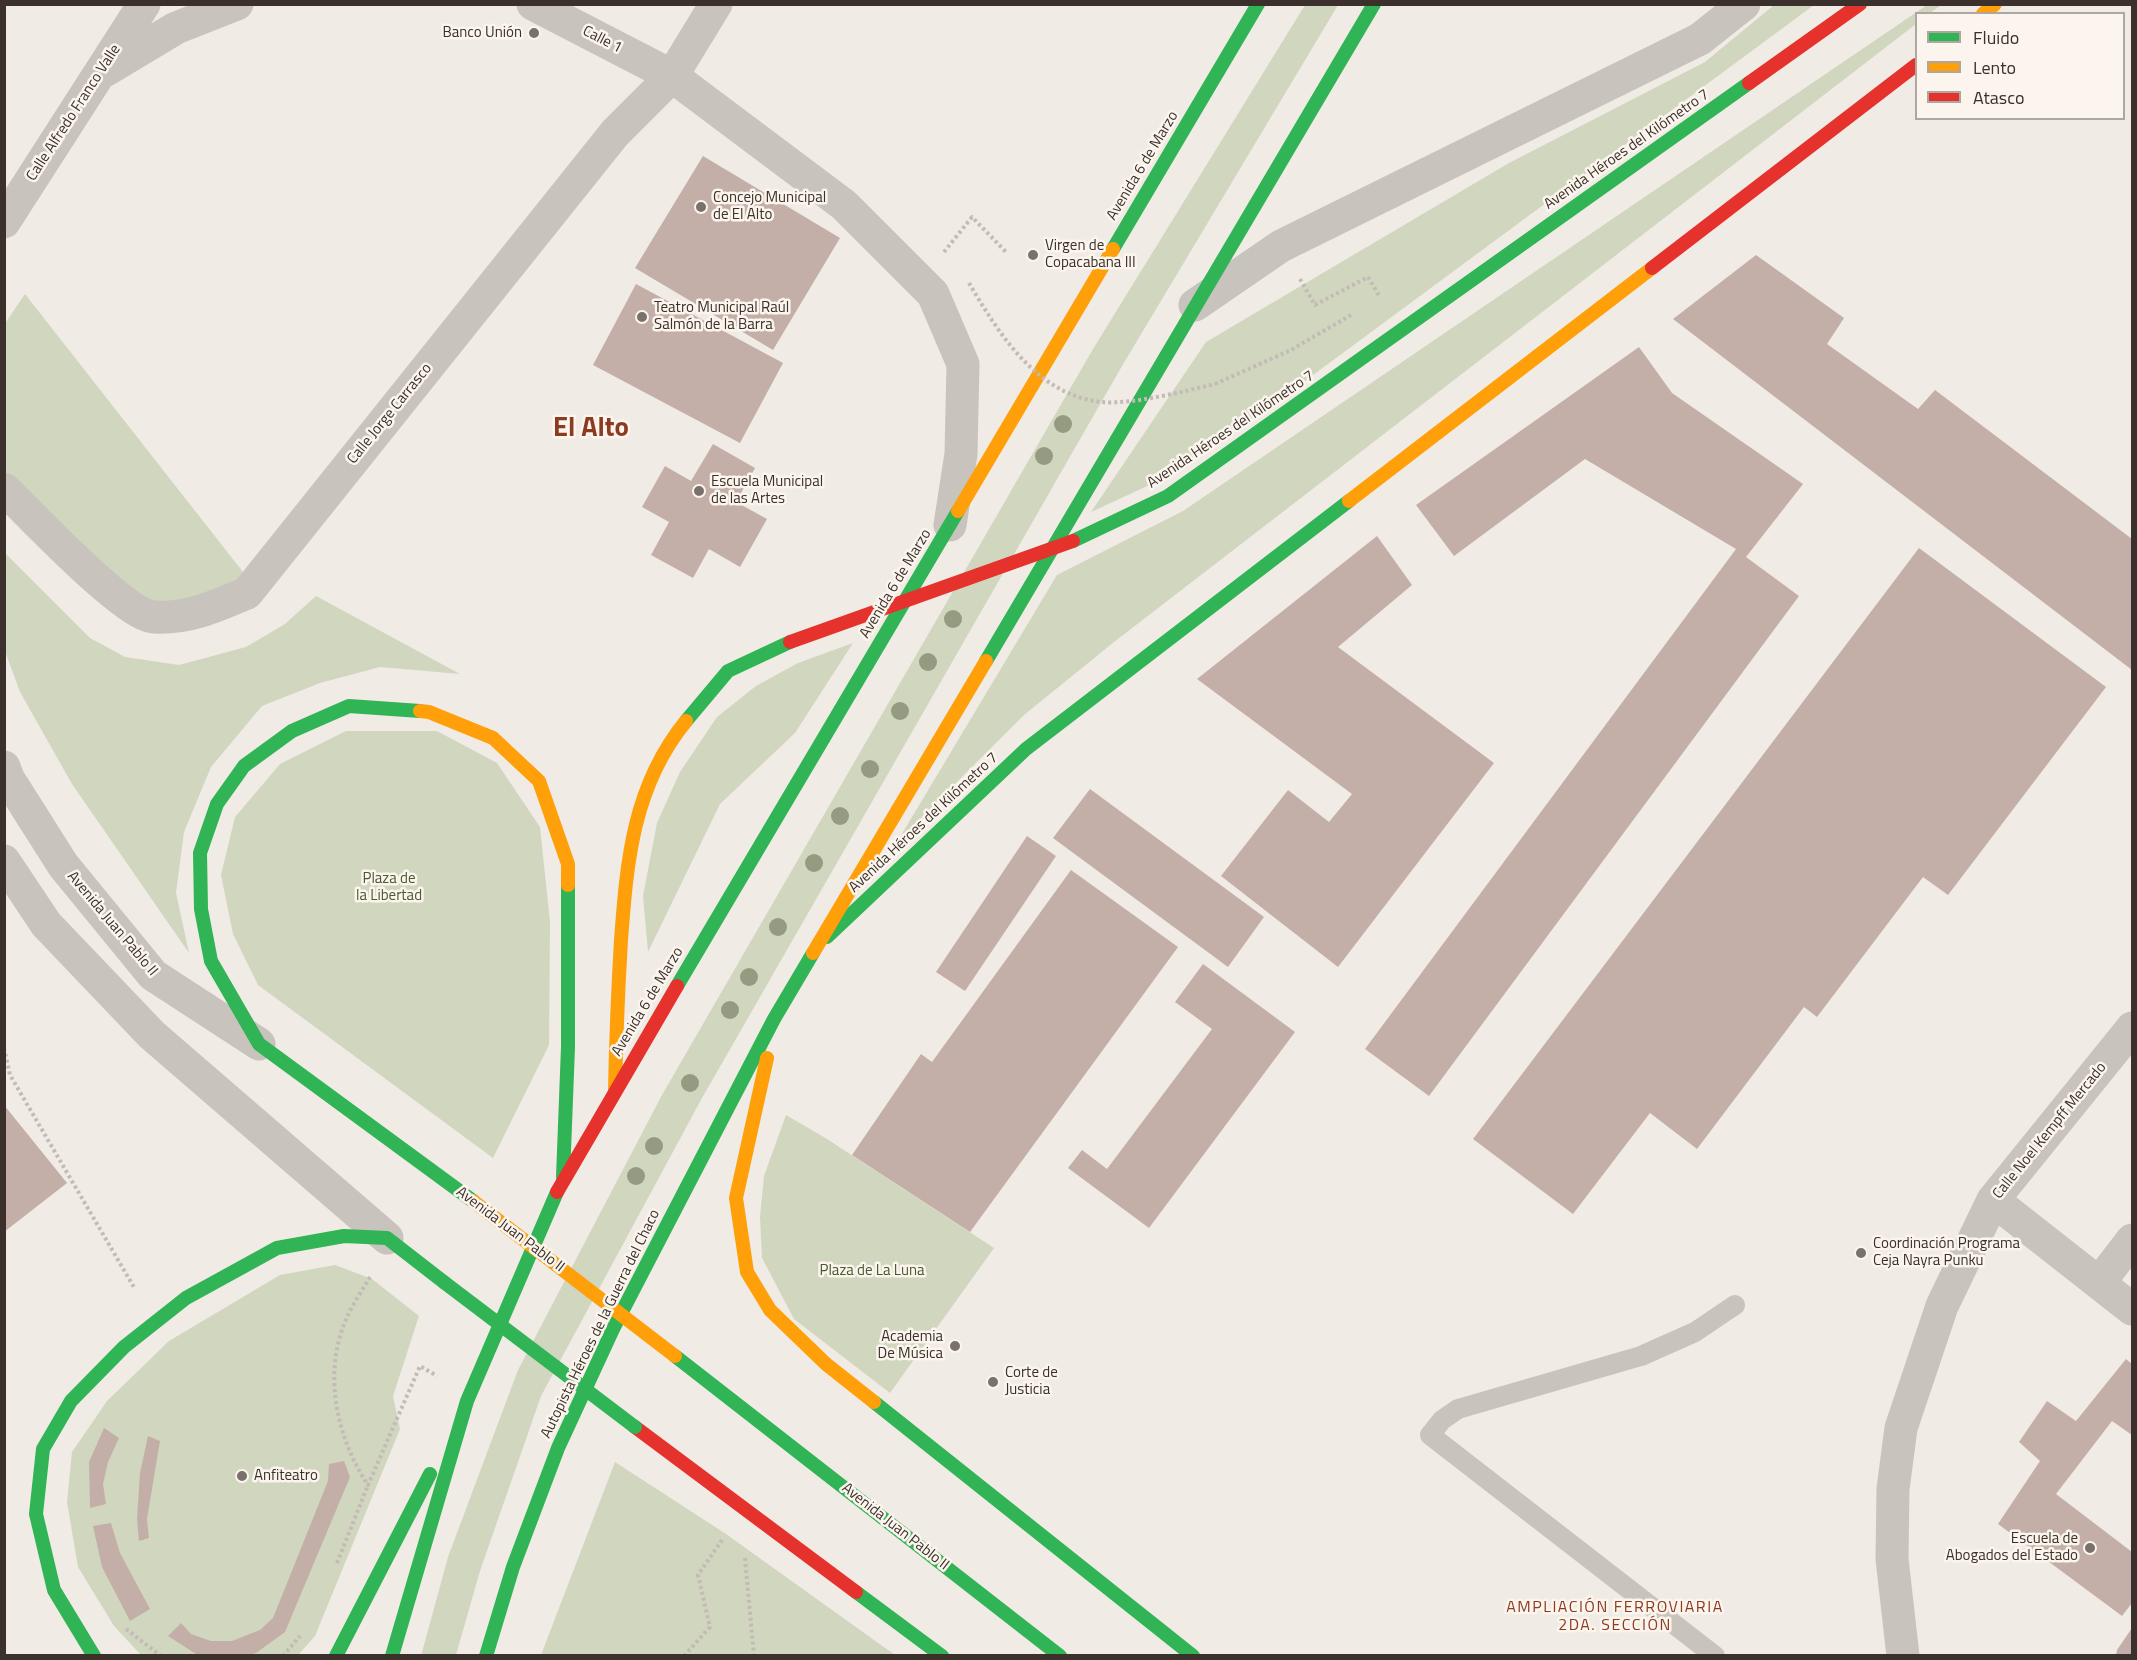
<!DOCTYPE html>
<meta charset="utf-8">
<style>
body{margin:0}
#map{position:relative;width:2137px;height:1660px;overflow:hidden;background:#f0ebe5;font-family:"Titillium Web",sans-serif}
canvas{display:block}
.frame{position:absolute;inset:0;border:6px solid #3b302b;pointer-events:none}
.legend{position:absolute;left:1915px;top:12px;width:210px;height:108px;box-sizing:border-box;background:#fbf5ee;border:2px solid #aea6a0;margin:0;padding:8px 10px;list-style:none;font-size:18px;color:#3b302b}
.legend li{display:flex;align-items:center;gap:12px;height:30px}
.legend b{width:30px;border:2px solid #aea6a0}
</style>
<div id="map">
<canvas width="2137" height="1660"></canvas>
<div class="frame"></div>
<ul class="legend">
<li><b style="height:8px;background:#30b455"></b>Fluido</li>
<li><b style="height:8px;background:#ff9f0a"></b>Lento</li>
<li><b style="height:8px;background:#e5322d"></b>Atasco</li>
</ul>
</div>
<script>
const context = document.querySelector('canvas').getContext('2d');
context.lineJoin = 'round';
function fillPath(path, color) {
  context.fillStyle = color;
  context.fill(path, 'evenodd');
}
function stroke(path, color, width, dash) {
  context.strokeStyle = color;
  context.lineWidth = width;
  context.lineCap = dash ? 'butt' : 'round';
  context.setLineDash(dash || []);
  context.stroke(path);
}
function label(font, color, halo, rows, align = 'center') {
  context.font = font + ' "Titillium Web",sans-serif';
  context.lineWidth = 5;
  context.setLineDash([]);
  context.textBaseline = 'middle';
  context.strokeStyle = halo;
  context.fillStyle = color;
  for (const [text, x, y, turn = 0] of rows) {
    context.save();
    context.translate(x, y);
    context.rotate((+turn || 0) * Math.PI / 180);
    context.textAlign = isNaN(turn) ? turn : align;
    if (halo) context.strokeText(text, 0, 0);
    context.fillText(text, 0, 0);
    context.restore();
  }
}
fillPath(new Path2D(`
 M 1305,5 L 1338,5 L 1122,366 L 702,1098 L 541,1396 L 480,1571 L 456,1655 L 421,1656 L 448,1557 L 518,1370 L 662,1095 L 1093,349 Z
 M 1774,5 L 1814,5 L 1267,409 L 1156,482 L 1091,512 L 1206,342 L 1509,163 L 1705,62 Z
 M 1927,5 L 1941,5 L 1930,13 L 1916,14 L 1916,24 L 1114,642 L 1024,715 L 897,842 L 1057,575 L 1183,511 Z
 M 25,294 L 250,581 L 195,607 L 135,601 L 5,471 L 4,325 Z
 M 5,553 L 90,638 L 125,657 L 179,665 L 246,647 L 285,624 L 316,596 L 460,674 L 380,667 L 320,683 L 262,706 L 211,767 L 184,832 L 176,893 L 189,953 L 72,784 L 20,692 L 5,651 Z
 M 853,643 L 795,733 L 720,804 L 648,952 L 643,896 L 657,823 L 680,772 L 717,717 L 756,686 L 798,663 Z
 M 346,731 L 437,731 L 497,763 L 540,827 L 550,922 L 549,1045 L 493,1158 L 258,985 L 233,934 L 221,875 L 235,817 L 280,764 Z
 M 786,1115 L 827,1139 L 994,1248 L 890,1393 L 794,1319 L 762,1258 L 760,1217 L 764,1176 Z
 M 335,1265 L 372,1279 L 419,1316 L 393,1396 L 400,1429 L 315,1636 L 298,1655 L 141,1655 L 114,1626 L 78,1567 L 67,1502 L 72,1452 L 107,1401 L 169,1341 L 280,1275 Z
 M 615,1462 L 726,1534 L 895,1655 L 541,1655 Z`), '#d1d6bf');
fillPath(new Path2D(`
 M 703,156 L 840,238 L 773,350 L 635,268 Z
 M 1756,255 L 1844,318 L 1827,344 L 1918,409 L 1935,390 L 2132,539 L 2132,670 L 1673,319 Z
 M 636,284 L 783,363 L 740,443 L 593,365 Z
 M 1639,347 L 1672,393 L 1803,484 L 1746,557 L 1799,596 L 1429,1096 L 1365,1049 L 1736,549 L 1585,459 L 1454,556 L 1416,505 Z
 M 713,444 L 755,468 L 736,502 L 767,519 L 740,567 L 709,549 L 693,578 L 651,555 L 669,522 L 642,507 L 665,466 L 691,481 Z
 M 1377,536 L 1412,585 L 1338,647 L 1494,763 L 1338,967 L 1221,876 L 1288,790 L 1329,822 L 1352,794 L 1197,679 Z
 M 1919,548 L 2106,687 L 1948,895 L 1923,877 L 1817,1017 L 1804,1007 L 1697,1149 L 1650,1113 L 1573,1214 L 1473,1139 Z
 M 1090,789 L 1264,917 L 1228,967 L 1053,838 Z
 M 1027,836 L 1056,856 L 965,991 L 936,972 Z
 M 1071,870 L 1178,947 L 970,1232 L 852,1155 L 921,1054 L 932,1062 Z
 M 1203,964 L 1295,1032 L 1149,1228 L 1068,1168 L 1082,1150 L 1107,1169 L 1212,1029 L 1175,1002 Z
 M 4,1105 L 67,1183 L 4,1232 Z
 M 2126,1359 L 2132,1364 L 2132,1435 L 2112,1421 L 2056,1494 L 2132,1552 L 2132,1603 L 2122,1616 L 1998,1524 L 2040,1461 L 2019,1442 L 2047,1401 L 2076,1421 Z
 M 104,1428 L 119,1438 L 108,1462 L 103,1484 L 106,1504 L 90,1508 L 89,1462 Z
 M 148,1436 L 160,1441 L 147,1519 L 149,1538 L 139,1541 L 137,1519 L 140,1473 Z
 M 344,1461 L 350,1477 L 285,1632 L 256,1653 L 246,1656 L 199,1656 L 168,1636 L 181,1623 L 191,1634 L 211,1641 L 232,1641 L 260,1630 L 273,1618 L 328,1481 L 329,1464 Z
 M 111,1523 L 120,1553 L 150,1609 L 130,1621 L 102,1567 L 93,1526 Z
 M 2132,1628 L 2132,1656 L 2116,1656 L 2117,1650 Z`), '#c3afa7');
stroke(new Path2D(`
 M 944,252 L 972,217 L 1007,253
 M 1300,279 L 1315,305 L 1368,277 L 1380,297
 M 1215,384 L 1291,350 L 1351,315
 M 4,1048 L 10,1075 L 135,1289
 M 370,1277 C 362,1291 351,1306 345,1322 C 323,1375 337,1439 368,1485 L 420,1366 L 437,1376
 M 745,1558 L 754,1656
 M 337,1563 L 368,1485
 M 126,1629 L 161,1656
 M 283,1656 L 300,1636
 M 684,1656 L 710,1627 L 698,1575 L 722,1540`), '#c2bbb6', 4, [3, 3]);
stroke(new Path2D(`
 M 1715,1656 L 1430,1435 L 1442,1420 L 1458,1409 L 1641,1356 L 1695,1332 L 1735,1305`), '#c9c3be', 20);
stroke(new Path2D(`
 M 533,4 L 672,76 L 844,205 L 933,294 L 963,364 L 961,454 L 950,525
 M 106,70 L 176,28 L 237,4
 M 4,222 L 144,4
 M 1195,305 L 1281,246 L 1700,39 L 1744,4
 M 4,489 C 30,514 124,615 154,617 C 188,619 217,606 247,593 L 615,133 L 672,76 L 716,4
 M 4,767 L 8,778 L 63,865 L 153,975 L 259,1044
 M 4,861 L 46,924 L 152,1035 L 387,1238
 M 1993,1200 L 2132,1309
 M 2099,1283 L 2132,1240
 M 1903,1656 L 1892,1559 L 1893,1489 L 1901,1428 L 1942,1306 L 1993,1200 L 2132,1028`), '#c9c3be', 33);
stroke(new Path2D(`
 M 1113,249 L 1258,4
 M 1073,541 L 1168,496 L 1749,83
 M 986,661 L 1374,4
 M 420,711 L 349,706 L 292,731 L 244,766 L 217,804 L 200,853 L 201,909 L 211,961 L 259,1044 L 473,1201
 M 686,721 L 728,671 L 790,642
 M 827,937 L 1026,749 L 1349,501
 M 677,986 L 958,511
 M 563,1177 L 568,1047 L 568,885
 M 675,1356 L 1060,1656
 M 874,1402 L 1193,1656
 M 856,1592 L 942,1656
 M 94,1656 L 54,1590 L 36,1514 L 43,1449 L 71,1401 L 124,1347 L 186,1298 L 277,1248 L 344,1236 L 387,1238 L 445,1283
 M 336,1656 L 430,1474
 M 392,1656 L 467,1401 L 557,1192
 M 486,1656 L 513,1567 L 558,1448 L 613,1329 L 774,1019 L 813,953`), '#30b455', 14);
stroke(new Path2D(`
 M 1983,14 L 1995,4
 M 1349,501 L 1652,268
 M 958,511 L 1113,249
 M 420,711 L 429,712 L 493,738 L 539,781 L 568,864 L 568,885
 M 813,953 L 986,661
 M 767,1058 L 736,1198 L 747,1272 L 770,1310 L 826,1364 L 874,1402
 M 615,1091 C 616,1040 618,991 621,940 C 627,860 633,786 686,721`), '#ff9f0a', 14);
stroke(new Path2D(`
 M 1749,83 L 1860,4
 M 1652,268 L 1916,65
 M 557,1192 L 677,986
 M 635,1427 L 856,1592`), '#e5322d', 14);
stroke(new Path2D(`
 M 969,283 C 999,334 1037,395 1101,402 C 1132,405 1185,391 1215,384`), '#c2bbb6', 4, [3, 3]);
stroke(new Path2D(`
 M 445,1283 L 635,1427`), '#30b455', 14);
stroke(new Path2D(`
 M 473,1201 L 675,1356`), '#ff9f0a', 14);
stroke(new Path2D(`
 M 790,642 L 1073,541`), '#e5322d', 14);
context.fillStyle = '#959b80';
for (const [x, y] of [
 [1063,424],
 [1044,456],
 [953,619],
 [928,662],
 [900,711],
 [870,769],
 [840,816],
 [814,863],
 [778,927],
 [749,977],
 [730,1010],
 [690,1083],
 [654,1146],
 [636,1176]
]) {
  context.beginPath();
  context.arc(x, y, 9, 0, 2 * Math.PI);
  context.fill();
}
for (const [x, y, r, color] of [
 [534,33,6,"#7a716c"],
 [701,207,6,"#7a716c"],
 [1033,255,6,"#7a716c"],
 [642,317,6,"#7a716c"],
 [699,491,6,"#7a716c"],
 [1861,1253,6,"#7a716c"],
 [955,1346,6,"#7a716c"],
 [993,1382,6,"#7a716c"],
 [242,1476,6,"#7a716c"],
 [2090,1548,6,"#7a716c"]
]) {
  const dot = new Path2D();
  dot.arc(x, y, r, 0, 2 * Math.PI);
  context.fillStyle = color;
  context.fill(dot);
  stroke(dot, '#fbf5ee', 2);
}
label('15px', '#3b302b', '#fbf5ee', [
 ["Banco Unión",522,33,"right"],
 ["Concejo Municipal",713,198],
 ["de El Alto",713,215],
 ["Virgen de",1045,246],
 ["Copacabana III",1045,263],
 ["Teatro Municipal Raúl",654,308],
 ["Salmón de la Barra",654,325],
 ["Escuela Municipal",711,482],
 ["de las Artes",711,499],
 ["Coordinación Programa",1873,1244],
 ["Ceja Nayra Punku",1873,1261],
 ["Academia",943,1337,"right"],
 ["De Música",943,1354,"right"],
 ["Corte de",1005,1373],
 ["Justicia",1005,1390],
 ["Anfiteatro",254,1476],
 ["Escuela de",2078,1539,"right"],
 ["Abogados del Estado",2078,1556,"right"]
], 'left');
label('15px', '#3b302b', '#fbf5ee', [
 ["Calle 1",602,40,27],
 ["Calle Alfredo Franco Valle",74,113,-57],
 ["Avenida Héroes del Kilómetro 7",1627,150,-35],
 ["Avenida 6 de Marzo",1143,166,-59],
 ["Calle Jorge Carrasco",390,414,-51],
 ["Avenida Héroes del Kilómetro 7",1231,430,-34],
 ["Avenida 6 de Marzo",896,584,-59],
 ["Avenida Héroes del Kilómetro 7",924,823,-43],
 ["Avenida Juan Pablo II",112,924,50],
 ["Avenida 6 de Marzo",648,1002,-59],
 ["Calle Noel Kempff Mercado",2050,1131,-51],
 ["Avenida Juan Pablo II",510,1230,37],
 ["Autopista Héroes de la Guerra del Chaco",601,1324,-64],
 ["Avenida Juan Pablo II",895,1527,38]
]);
label('15px', '#4a5a2e', '#fbf5ee', [
 ["Plaza de",389,879],
 ["la Libertad",389,896],
 ["Plaza de La Luna",872,1271]
]);
context.letterSpacing = '1.5px';
label('16px', '#8c3b22', '#fbf5ee', [
 ["AMPLIACIÓN FERROVIARIA",1615,1608],
 ["2DA. SECCIÓN",1615,1626]
]);
context.letterSpacing = '0px';
label('bold 27px', '#8c3b22', '#fbf5ee', [
 ["El Alto",591,429]
]);
</script>
